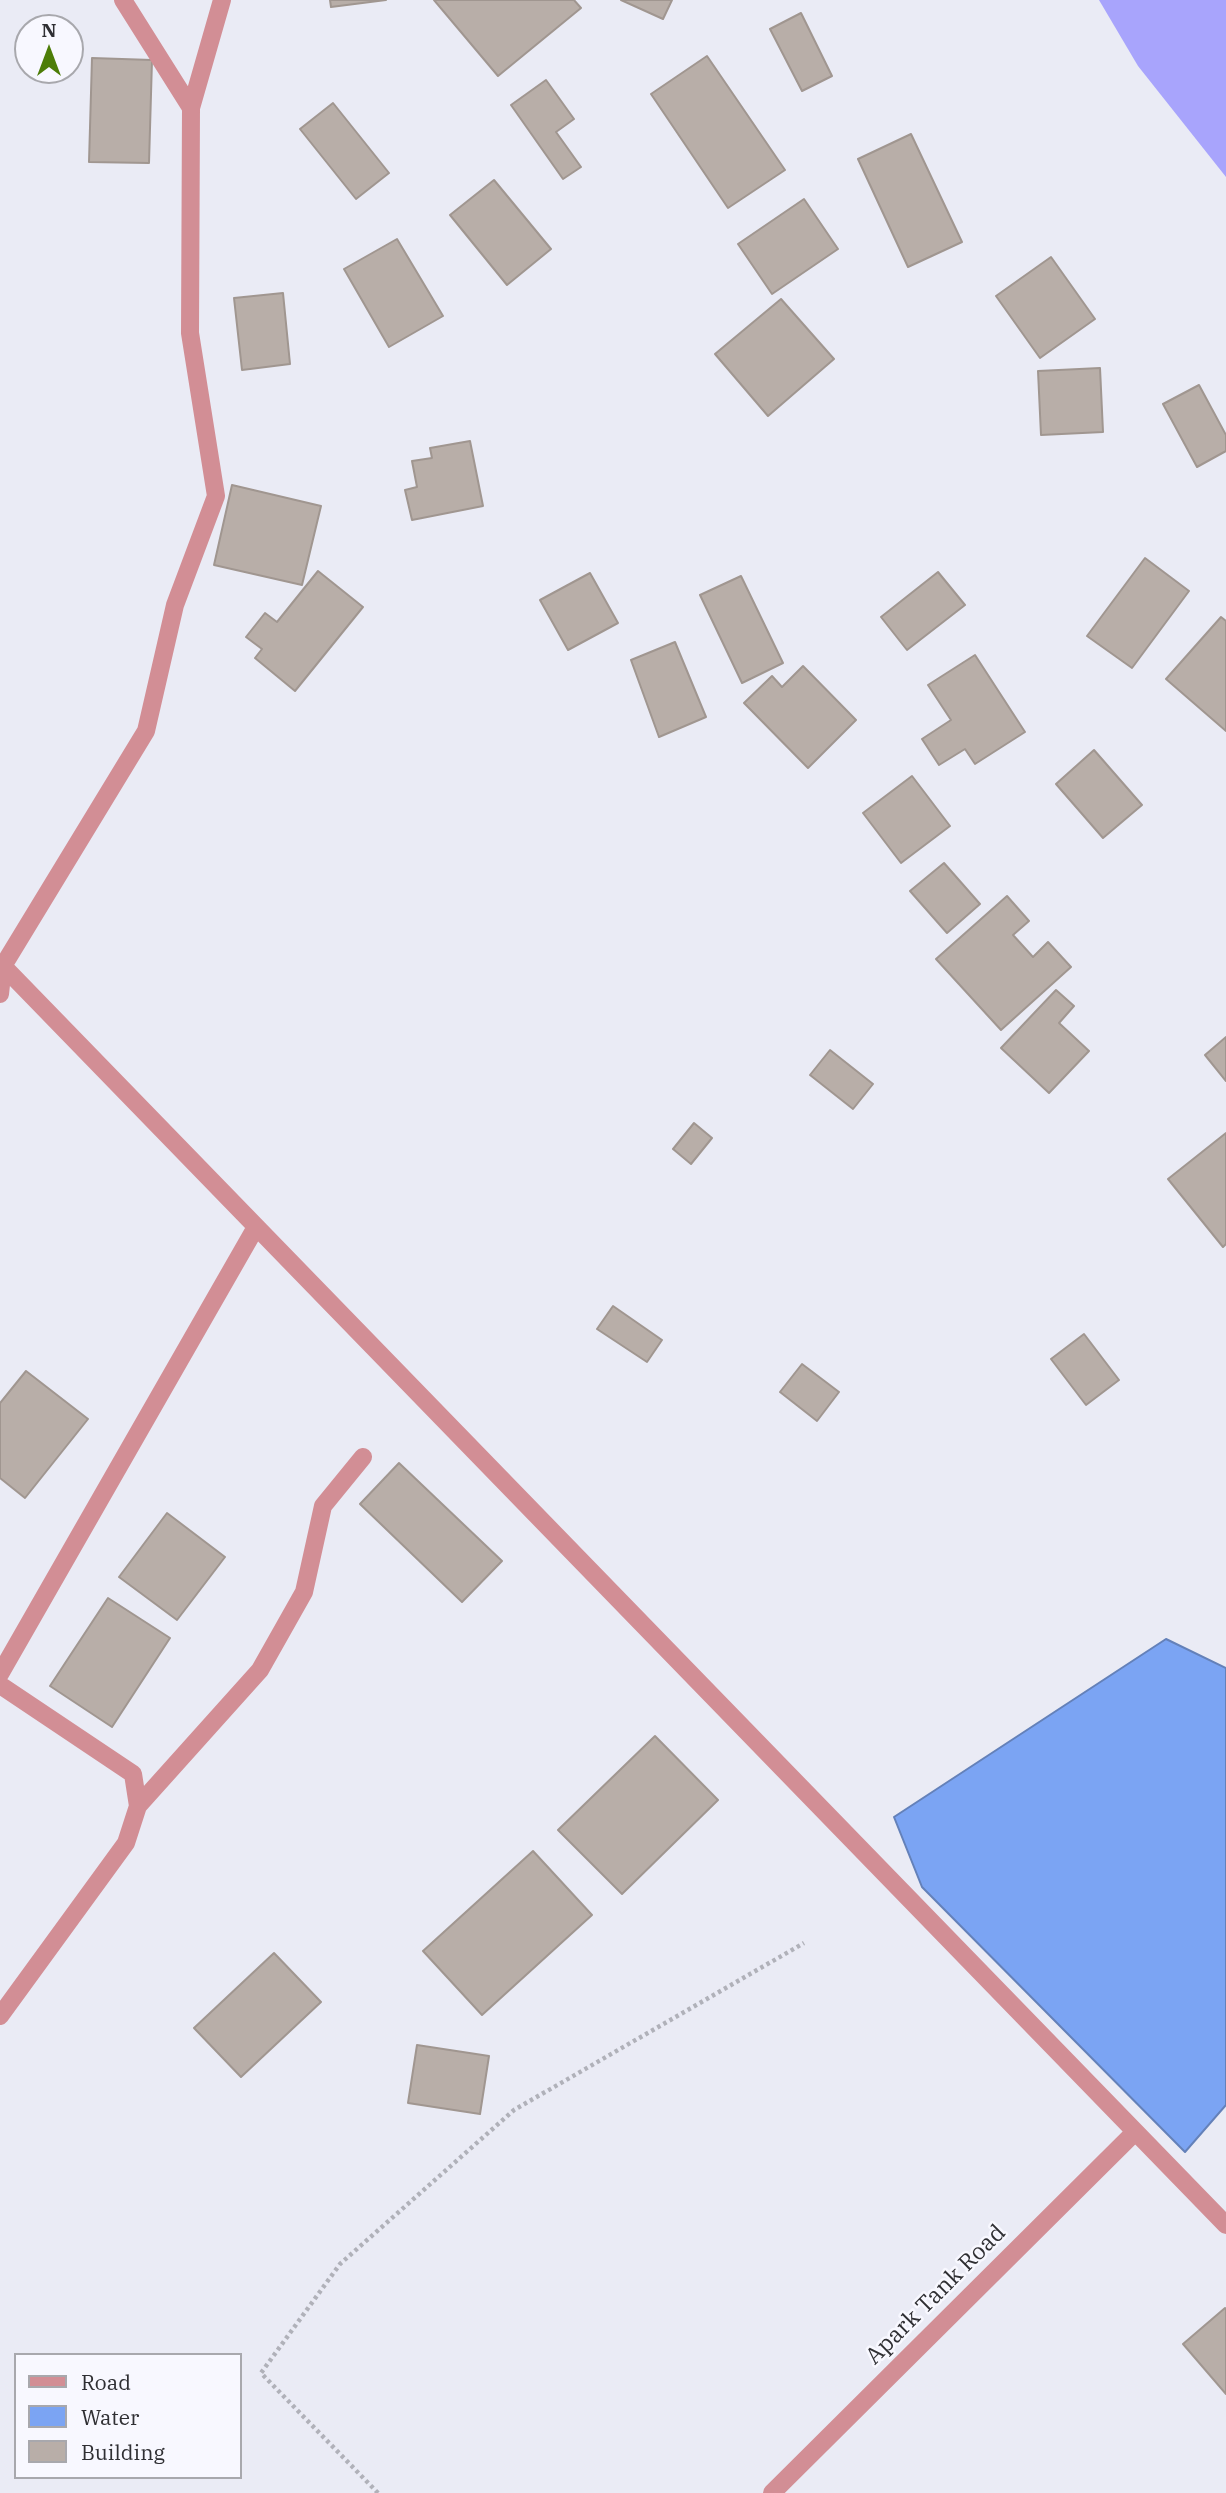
<!DOCTYPE html>
<style>
body{margin:0}
#map{position:relative;width:1226px;height:2493px;overflow:hidden;background:#eaebf5;font-family:"IBM Plex Serif",serif}
canvas{display:block}
.legend{position:absolute;left:14px;top:2353px;width:228px;height:126px;box-sizing:border-box;background:#f8f8ff;border:2px solid #a8a8ad;margin:0;padding:9px 12px;list-style:none;font-size:21px;color:#2f2f33}
.legend li{display:flex;align-items:center;gap:14px;height:35px}
.legend b{width:35px;border:2px solid #a8a8ad}
.north{position:absolute;left:14px;top:14px;width:70px;height:70px;box-sizing:border-box;background:#f8f8ff;border:2px solid #a8a8ad;border-radius:50%;rotate:0deg;font-size:19px;font-weight:700;line-height:28px;text-align:center;color:#2f2f33}
.north::after{content:'';display:block;margin:auto;width:24px;height:32px;background:#4d7d08;clip-path:polygon(50% 0,100% 100%,50% 72%,0 100%)}
</style>
<div id="map">
<canvas width="1226" height="2493"></canvas>
<ul class="legend">
<li><b style="height:9px;background:#d28e95"></b>Road</li>
<li><b style="height:19px;background:#7ba4f3"></b>Water</li>
<li><b style="height:19px;background:#b8aea8"></b>Building</li>
</ul>
<div class="north">N</div>
</div>
<script>
const context = document.querySelector('canvas').getContext('2d');
context.lineJoin = 'round';
function fillPath(path, color) {
  context.fillStyle = color;
  context.fill(path, 'evenodd');
}
function stroke(path, color, width, dash) {
  context.strokeStyle = color;
  context.lineWidth = width;
  context.lineCap = dash ? 'butt' : 'round';
  context.setLineDash(dash || []);
  context.stroke(path);
}
function label(font, color, halo, rows, align = 'center') {
  context.font = font + ' "IBM Plex Serif",serif';
  context.lineWidth = 5;
  context.setLineDash([]);
  context.textBaseline = 'middle';
  context.strokeStyle = halo;
  context.fillStyle = color;
  for (const [text, x, y, turn = 0] of rows) {
    context.save();
    context.translate(x, y);
    context.rotate((+turn || 0) * Math.PI / 180);
    context.textAlign = isNaN(turn) ? turn : align;
    if (halo) context.strokeText(text, 0, 0);
    context.fillText(text, 0, 0);
    context.restore();
  }
}
fillPath(new Path2D(`
 M 1099,0 L 1226,0 L 1226,177 L 1138,66 Z`), '#a8a4fc');
const water = new Path2D(`
 M 1166,1639 L 1226,1668 L 1226,2105 L 1185,2152 L 922,1887 L 894,1817 Z`);
fillPath(water, '#7ba4f3');
stroke(water, '#6481b9', 2);
const building = new Path2D(`
 M 330,0 L 386,0 L 331,7 Z
 M 434,0 L 574,0 L 581,8 L 498,76 Z
 M 621,0 L 672,0 L 663,19 Z
 M 801,13 L 832,76 L 802,91 L 770,29 Z
 M 707,56 L 785,170 L 728,208 L 651,94 Z
 M 92,58 L 152,60 L 149,163 L 89,162 Z
 M 546,80 L 574,119 L 556,132 L 581,167 L 563,179 L 511,105 Z
 M 333,103 L 389,173 L 356,199 L 300,129 Z
 M 911,134 L 962,242 L 908,267 L 858,159 Z
 M 494,180 L 551,249 L 507,285 L 450,215 Z
 M 804,199 L 838,249 L 772,294 L 738,244 Z
 M 397,239 L 443,316 L 389,347 L 344,269 Z
 M 1051,257 L 1095,319 L 1040,358 L 996,296 Z
 M 283,293 L 290,364 L 242,370 L 234,298 Z
 M 781,299 L 834,359 L 768,416 L 715,354 Z
 M 1100,368 L 1103,432 L 1041,435 L 1038,371 Z
 M 1199,385 L 1226,435 L 1226,451 L 1197,467 L 1163,404 Z
 M 470,441 L 483,506 L 412,520 L 405,490 L 417,487 L 412,461 L 432,458 L 430,448 Z
 M 232,485 L 321,506 L 302,585 L 214,565 Z
 M 1145,558 L 1189,591 L 1132,668 L 1087,636 Z
 M 318,571 L 363,607 L 295,691 L 255,658 L 262,649 L 246,637 L 265,613 L 277,622 Z
 M 938,572 L 965,605 L 907,650 L 881,617 Z
 M 590,573 L 618,623 L 568,650 L 540,600 Z
 M 741,576 L 783,663 L 742,683 L 700,595 Z
 M 1221,617 L 1226,621 L 1226,731 L 1166,679 Z
 M 675,642 L 706,717 L 659,737 L 631,660 Z
 M 975,655 L 1025,732 L 975,764 L 965,749 L 939,765 L 922,739 L 951,720 L 928,685 Z
 M 803,666 L 856,720 L 808,768 L 744,703 L 772,676 L 782,687 Z
 M 1094,750 L 1142,805 L 1103,838 L 1056,784 Z
 M 912,776 L 950,826 L 901,863 L 863,813 Z
 M 944,863 L 980,904 L 947,933 L 910,891 Z
 M 1007,896 L 1029,921 L 1013,935 L 1033,957 L 1048,942 L 1071,967 L 1001,1030 L 936,959 Z
 M 1056,990 L 1074,1006 L 1059,1023 L 1089,1051 L 1049,1093 L 1001,1048 Z
 M 1226,1037 L 1226,1081 L 1205,1055 Z
 M 830,1050 L 873,1084 L 853,1109 L 810,1075 Z
 M 694,1123 L 712,1138 L 691,1164 L 673,1149 Z
 M 1226,1133 L 1226,1244 L 1223,1247 L 1168,1179 Z
 M 613,1306 L 662,1340 L 647,1362 L 597,1329 Z
 M 1084,1334 L 1119,1380 L 1086,1405 L 1051,1359 Z
 M 802,1364 L 839,1392 L 817,1421 L 780,1392 Z
 M 26,1371 L 88,1419 L 25,1498 L 0,1478 L 0,1403 Z
 M 399,1463 L 502,1561 L 462,1602 L 360,1504 Z
 M 167,1513 L 225,1557 L 177,1620 L 119,1577 Z
 M 108,1598 L 170,1638 L 112,1727 L 50,1686 Z
 M 655,1736 L 718,1800 L 622,1894 L 558,1830 Z
 M 533,1851 L 592,1915 L 482,2015 L 423,1951 Z
 M 274,1953 L 321,2002 L 241,2077 L 194,2028 Z
 M 417,2045 L 489,2056 L 480,2114 L 408,2103 Z
 M 1225,2308 L 1226,2309 L 1226,2394 L 1183,2344 Z`);
fillPath(building, '#b8aea8');
stroke(building, '#a09690', 2);
stroke(new Path2D(`
 M 378,2493 L 261,2373 L 340,2264 L 514,2110 L 804,1943`), '#b0b1b9', 4.5, [3.5, 3.5]);
stroke(new Path2D(`
 M 123,0 L 191,108
 M 3,966 L 146,731 L 175,605 L 216,496 L 190,333 L 191,108 L 222,0
 M 0,994 L 3,966 L 1226,2225
 M 0,1674 L 256,1227
 M 0,1685 L 133,1774 L 138,1806 L 126,1843 L 0,2016
 M 138,1806 L 260,1670 L 304,1592 L 323,1506 L 363,1457
 M 772,2493 L 1135,2132`), '#d28e95', 18);
label('23px', '#2f2f33', '#f8f8ff', [
 ["Apark Tank Road",936,2295,-45]
]);
</script>
